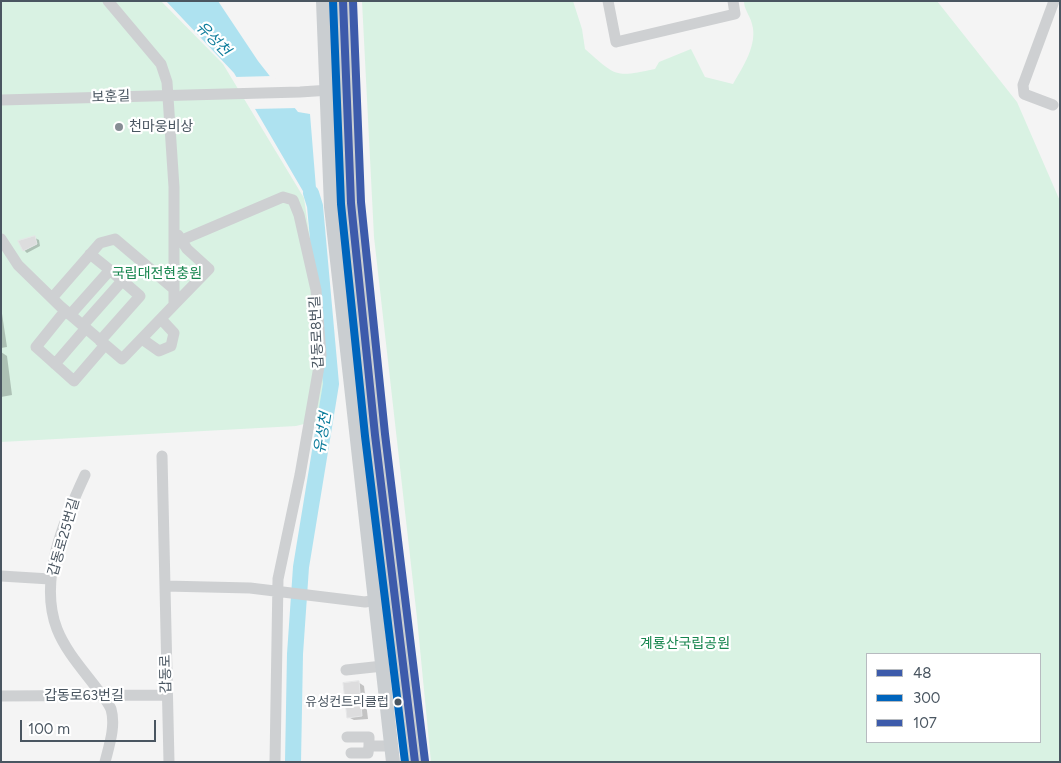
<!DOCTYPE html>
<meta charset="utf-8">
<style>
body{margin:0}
#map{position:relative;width:1061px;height:763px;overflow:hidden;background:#f4f4f4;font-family:Figtree,sans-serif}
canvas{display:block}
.frame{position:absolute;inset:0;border:2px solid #4a5661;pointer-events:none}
.legend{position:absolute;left:866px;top:653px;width:175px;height:90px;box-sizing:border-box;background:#fff;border:1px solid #b7bbc0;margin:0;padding:6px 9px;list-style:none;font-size:15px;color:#4a5661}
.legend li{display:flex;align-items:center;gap:10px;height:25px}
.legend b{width:25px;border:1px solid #b7bbc0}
.scale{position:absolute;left:20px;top:720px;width:136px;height:22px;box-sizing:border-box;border:2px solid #4a5661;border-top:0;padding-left:6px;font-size:15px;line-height:18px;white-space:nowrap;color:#4a5661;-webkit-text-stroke:4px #fff;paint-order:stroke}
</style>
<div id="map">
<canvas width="1061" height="763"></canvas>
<div class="frame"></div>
<ul class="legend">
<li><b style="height:6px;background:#3d5bab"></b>48</li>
<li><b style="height:6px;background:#0065bd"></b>300</li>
<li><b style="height:6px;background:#3d5bab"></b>107</li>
</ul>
<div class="scale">100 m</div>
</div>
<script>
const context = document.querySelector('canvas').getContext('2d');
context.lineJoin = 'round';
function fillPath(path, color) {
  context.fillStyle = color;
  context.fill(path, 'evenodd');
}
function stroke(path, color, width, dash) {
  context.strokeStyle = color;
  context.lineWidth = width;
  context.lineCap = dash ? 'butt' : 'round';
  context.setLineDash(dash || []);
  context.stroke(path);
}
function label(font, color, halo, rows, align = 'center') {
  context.font = font + ' Figtree,"Noto Sans KR",sans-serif';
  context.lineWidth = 4.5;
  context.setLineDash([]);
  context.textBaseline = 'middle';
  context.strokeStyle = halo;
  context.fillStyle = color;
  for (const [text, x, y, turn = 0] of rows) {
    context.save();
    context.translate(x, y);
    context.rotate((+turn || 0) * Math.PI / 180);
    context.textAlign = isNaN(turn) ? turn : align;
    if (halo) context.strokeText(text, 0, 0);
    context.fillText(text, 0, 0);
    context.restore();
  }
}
fillPath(new Path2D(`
 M 1,1 L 161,1 L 223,64 L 304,198 L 325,341 L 324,419 L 296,426 L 1,442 Z
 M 362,1 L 573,1 L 582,29 L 585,49 C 616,76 614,78 655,69 L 659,62 L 691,49 L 705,77 L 733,84 C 743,67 758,44 752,24 C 750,15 744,10 744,1 L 937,1 L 1017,102 L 1060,201 L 1060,762 L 431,762 L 417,618 L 374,237 ZM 867,654 L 1040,654 L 1040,742 L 867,742 Z`), '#d9f2e3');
fillPath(new Path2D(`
 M 166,1 L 218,1 L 258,61 L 298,112 L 310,114 L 318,213 L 310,213 L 307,198 L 234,73 Z`), '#aee2f0');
fillPath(new Path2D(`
 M 273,76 L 298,108 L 252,109 L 234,77 Z`), '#f4f4f4');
fillPath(new Path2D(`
 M 35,238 L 39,240 L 40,246 L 27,253 L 24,250 Z
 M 1,307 L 7,347 L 1,348 Z
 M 1,352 L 7,356 L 12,395 L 1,397 Z
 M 358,682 L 364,686 L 368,719 L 354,720 L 348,717 Z`), '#0003');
stroke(new Path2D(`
 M 293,762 L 295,654 L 301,567 L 331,384 L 315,206 L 311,193`), '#aee2f0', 16);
const building = new Path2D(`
 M 35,236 L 37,244 L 23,251 L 18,241 Z
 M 359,681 L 362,716 L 347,718 L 343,683 Z`);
fillPath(building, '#ddddde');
stroke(building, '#e5e6e7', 1);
stroke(new Path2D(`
 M 608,1 L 616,42 L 735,14 L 733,1
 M 1,100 L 300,92 L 345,89
 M 1053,105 L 1024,94 L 1023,85 L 1054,1
 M 1,239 L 18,265 L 60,306 L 122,359 L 174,305 L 174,187 L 167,82 L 161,64 L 108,1
 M 182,240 L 283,197 L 293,200 L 299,215 L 316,290 L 321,355 L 300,475 L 278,579 L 275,762
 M 52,298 L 100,243 L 115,239 L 174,289
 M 174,305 L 209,269 L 187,249 L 178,235
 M 65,311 L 36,347 L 74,381 L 105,345
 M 70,315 L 110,270 L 90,254
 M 83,325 L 122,281
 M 142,339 L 159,351 L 171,346 L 174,333 L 161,319
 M 100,341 L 140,296 L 110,270
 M 55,364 L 86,328
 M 162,456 L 169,762
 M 85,475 C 64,520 38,580 57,629 C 66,652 84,671 98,690 C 102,695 108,702 111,709 C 116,726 109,746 105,762
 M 1,576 L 50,579
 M 165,586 L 250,588 L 365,602 L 376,600
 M 346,670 L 383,666
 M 1,696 L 167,695
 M 347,737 L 369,737 L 369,746 L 391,746
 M 351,753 L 368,753 L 369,746`), '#ced0d2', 11);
stroke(new Path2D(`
 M 323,1 L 331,207 L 393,762
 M 343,1 L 351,203 L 375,435 L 415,762`), '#caced1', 14);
stroke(new Path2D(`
 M 343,1 L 351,203 L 375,435 L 415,762`), '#3d5bab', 8);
stroke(new Path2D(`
 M 333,1 L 341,204 L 365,436 L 405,762`), '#0065bd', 8);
stroke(new Path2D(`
 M 353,1 L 361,202 L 385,434 L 425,761`), '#3d5bab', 8);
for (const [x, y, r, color] of [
 [119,127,5,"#868d94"],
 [398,702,4.5,"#4a5661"]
]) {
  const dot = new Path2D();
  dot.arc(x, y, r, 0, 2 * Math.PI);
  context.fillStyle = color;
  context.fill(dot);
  stroke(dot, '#fff', 2);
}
label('13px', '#4a5661', '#fff', [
 ["유성컨트리클럽",389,702]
], 'right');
label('14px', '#4a5661', '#fff', [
 ["보훈길",111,97,-2],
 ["갑동로8번길",317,332,-93],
 ["갑동로25번길",64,537,-74],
 ["갑동로",166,674,-91],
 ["갑동로63번길",84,696]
]);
label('14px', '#4a5661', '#fff', [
 ["천마웅비상",129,127]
], 'left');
label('14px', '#17864f', '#fff', [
 ["국립대전현충원",157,274],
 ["계룡산국립공원",685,644]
]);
label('italic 15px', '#0c7c9b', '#fff', [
 ["유성천",213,39,45],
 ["유성천",323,433,-81]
]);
</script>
